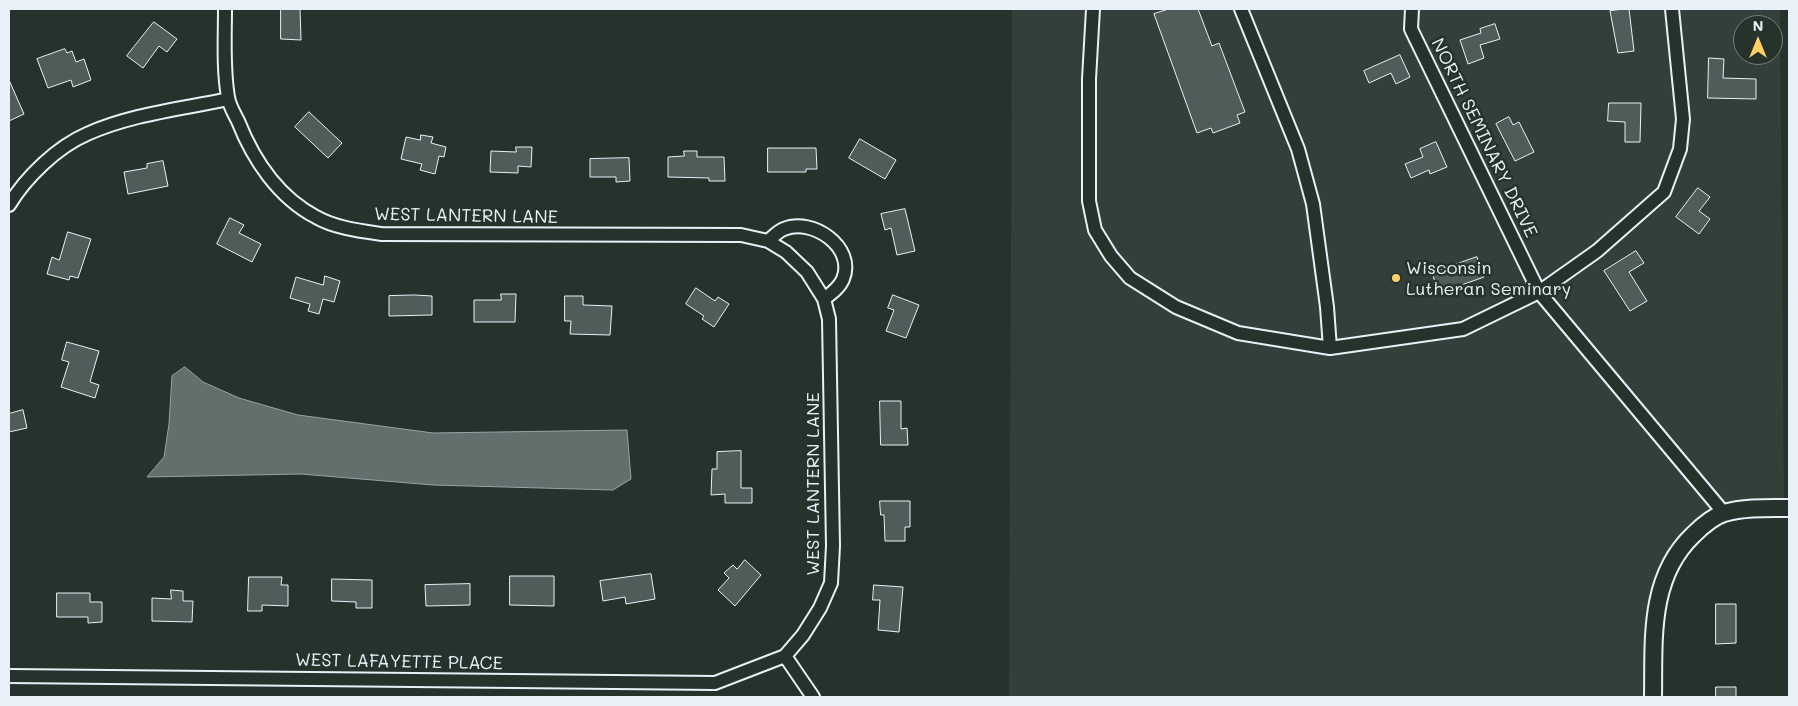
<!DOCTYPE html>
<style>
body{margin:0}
#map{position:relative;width:1798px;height:706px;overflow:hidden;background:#26332d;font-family:Mali,sans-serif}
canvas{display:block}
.frame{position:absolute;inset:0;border:10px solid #e8f1f8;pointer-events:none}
.north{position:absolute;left:1733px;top:15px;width:50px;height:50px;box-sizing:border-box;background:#26332d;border:1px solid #747f7e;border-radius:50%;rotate:0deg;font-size:14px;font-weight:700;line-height:20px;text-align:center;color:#e8f1f8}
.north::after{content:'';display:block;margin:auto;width:18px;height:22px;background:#ffd166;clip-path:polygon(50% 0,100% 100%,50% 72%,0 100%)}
</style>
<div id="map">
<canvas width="1798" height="706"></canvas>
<div class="frame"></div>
<div class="north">N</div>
</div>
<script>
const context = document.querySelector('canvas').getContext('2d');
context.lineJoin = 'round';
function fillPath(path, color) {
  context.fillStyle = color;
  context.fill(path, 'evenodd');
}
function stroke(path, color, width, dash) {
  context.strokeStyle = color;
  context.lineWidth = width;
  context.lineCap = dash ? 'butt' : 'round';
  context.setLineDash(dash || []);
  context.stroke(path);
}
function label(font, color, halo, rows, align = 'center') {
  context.font = font + ' Mali,sans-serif';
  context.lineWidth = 5;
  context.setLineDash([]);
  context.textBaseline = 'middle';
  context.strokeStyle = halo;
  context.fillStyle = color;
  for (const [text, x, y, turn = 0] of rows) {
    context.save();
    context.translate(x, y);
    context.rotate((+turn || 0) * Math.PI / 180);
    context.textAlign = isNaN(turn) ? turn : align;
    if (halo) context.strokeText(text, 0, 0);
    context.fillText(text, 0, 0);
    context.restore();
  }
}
fillPath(new Path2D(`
 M 1012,9 L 1780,9 L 1784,501 L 1745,503 L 1664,561 L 1653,591 L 1647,697 L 1009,697 ZM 1743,25 L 1773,25 L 1773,55 L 1743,55 Z`), '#333f3a');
const water = new Path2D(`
 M 185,367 L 203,382 L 239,398 L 298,415 L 433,433 L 627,430 L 631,479 L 613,490 L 433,485 L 301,474 L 147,477 L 164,457 L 169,424 L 172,376 Z`);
fillPath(water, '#636f6d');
stroke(water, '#98a3a5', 1);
const building = new Path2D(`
 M 281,9 L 300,9 L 301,40 L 281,39 Z
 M 1169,9 L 1198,9 L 1212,46 L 1219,43 L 1245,112 L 1237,115 L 1240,123 L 1213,133 L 1211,128 L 1197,133 L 1154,14 Z
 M 1629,9 L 1634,51 L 1618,53 L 1610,11 Z
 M 154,22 L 177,39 L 167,52 L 159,46 L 143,68 L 127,56 Z
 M 1495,24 L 1500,39 L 1480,45 L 1484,58 L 1468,64 L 1460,40 L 1481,33 L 1480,29 Z
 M 65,49 L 67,53 L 72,51 L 76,62 L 84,59 L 91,80 L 73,87 L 71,80 L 48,88 L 37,59 Z
 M 1400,55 L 1410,77 L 1396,84 L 1391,73 L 1369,83 L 1364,71 Z
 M 1709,58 L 1724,59 L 1723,78 L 1756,79 L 1756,99 L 1708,98 Z
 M 9,80 L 24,114 L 9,121 Z
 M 1609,103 L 1641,103 L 1640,142 L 1625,142 L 1625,122 L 1608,121 Z
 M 309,112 L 342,143 L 328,158 L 295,127 Z
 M 1509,117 L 1513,125 L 1519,122 L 1534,152 L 1515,161 L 1496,124 Z
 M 421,135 L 433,137 L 431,143 L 446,147 L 444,157 L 439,156 L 435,174 L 420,170 L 422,164 L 401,159 L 406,137 L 420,140 Z
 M 860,139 L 896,160 L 885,179 L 849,158 Z
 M 1436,142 L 1447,167 L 1430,174 L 1429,170 L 1411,178 L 1405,164 L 1423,157 L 1420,149 Z
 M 516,147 L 532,147 L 531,167 L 518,166 L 518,173 L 490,172 L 491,151 L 516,152 Z
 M 768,148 L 816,148 L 817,169 L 806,169 L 806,172 L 768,172 Z
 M 684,151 L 697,151 L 697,157 L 724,157 L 725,181 L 709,181 L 709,178 L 668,177 L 668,157 L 684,156 Z
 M 629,158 L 630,181 L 616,182 L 616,177 L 590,177 L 590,159 Z
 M 163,161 L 168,186 L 128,194 L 124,172 L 147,168 L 147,164 Z
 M 1698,188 L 1710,197 L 1699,211 L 1710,219 L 1699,234 L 1676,217 Z
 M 905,209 L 915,251 L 897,255 L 891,228 L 885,230 L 881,214 Z
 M 230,218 L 244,225 L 239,233 L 261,244 L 252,262 L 217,244 Z
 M 68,232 L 91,239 L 78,278 L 70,276 L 69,280 L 47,274 L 52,257 L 59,260 Z
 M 1636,251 L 1644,263 L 1629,272 L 1647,301 L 1630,311 L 1604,271 Z
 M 1477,257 L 1484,277 L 1439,293 L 1432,273 Z
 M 325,276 L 340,281 L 334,302 L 323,299 L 319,314 L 308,311 L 310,304 L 290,298 L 296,277 L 323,285 Z
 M 696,288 L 715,301 L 718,297 L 729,304 L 714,327 L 702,319 L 704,316 L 686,304 Z
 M 501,294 L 516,294 L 515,322 L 474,322 L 474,300 L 501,300 Z
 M 415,295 L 432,296 L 432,315 L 389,316 L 389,296 Z
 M 893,295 L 919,305 L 906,338 L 886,331 L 894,310 L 888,308 Z
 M 565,296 L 583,296 L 583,305 L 612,306 L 610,335 L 570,334 L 571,321 L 565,321 Z
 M 67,342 L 99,351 L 90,382 L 99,385 L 95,398 L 61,387 L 69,362 L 62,360 Z
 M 880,401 L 901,401 L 901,429 L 907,428 L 908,445 L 881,445 Z
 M 23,410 L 27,428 L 9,432 L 9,414 Z
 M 741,451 L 741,488 L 752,488 L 752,503 L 725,503 L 725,494 L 711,495 L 712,469 L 717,469 L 717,452 Z
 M 880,501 L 910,501 L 910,527 L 905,527 L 905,541 L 885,541 L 884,515 L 881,515 Z
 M 745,560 L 761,575 L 735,606 L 718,590 L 729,578 L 724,573 L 733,565 L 737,569 Z
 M 651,574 L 655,599 L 626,604 L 625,597 L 603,601 L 600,581 Z
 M 510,576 L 554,576 L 554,606 L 510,605 Z
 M 249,577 L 282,577 L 281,585 L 288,585 L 288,606 L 262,605 L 262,611 L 248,611 Z
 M 332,579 L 372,580 L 372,608 L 356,608 L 356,602 L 332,601 Z
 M 470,584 L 470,605 L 426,606 L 425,585 Z
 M 874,585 L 903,587 L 899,632 L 878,630 L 880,600 L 873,600 Z
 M 171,590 L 183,591 L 183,601 L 193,601 L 192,622 L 152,621 L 152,598 L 171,599 Z
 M 57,593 L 90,593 L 90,602 L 102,602 L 102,622 L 88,623 L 88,617 L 57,617 Z
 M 1716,604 L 1736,604 L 1736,643 L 1716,644 Z
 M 1716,687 L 1736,687 L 1736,697 L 1716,697 Z`);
fillPath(building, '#505c59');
stroke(building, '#e8f1f8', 1);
const minor = new Path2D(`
 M 1093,9 L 1089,79 L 1089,201 L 1095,230 L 1111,256 L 1130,278 L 1176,307 L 1238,333 L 1330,348 L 1463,329 L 1539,292 L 1597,251 L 1664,192 L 1680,149 L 1683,119 L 1672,9
 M 1241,9 L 1298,149 L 1313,204 L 1327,307 L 1330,348
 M 1412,9 L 1411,29 L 1539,292 L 1724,513
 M 9,205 C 26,177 57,147 87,134 C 131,114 182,109 228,99
 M 768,241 C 773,237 778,231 784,229 C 812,217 856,247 843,279 C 840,287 832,293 824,299
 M 785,656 L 813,697
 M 9,676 L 715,683 L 785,656 L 803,635 L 820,608 L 831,583 L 833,546 L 829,319 L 824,299 L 807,272 L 786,252 L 768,241 L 741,235 L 382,234 C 361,231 335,228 316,217 C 278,197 253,159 238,121 C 234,113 229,105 228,97 C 223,68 225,38 225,9`);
const tertiary = new Path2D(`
 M 1653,697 C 1654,641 1648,578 1693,535 C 1702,526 1712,517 1724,513 C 1744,507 1769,508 1789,508`);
stroke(minor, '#e8f1f8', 16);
stroke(tertiary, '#e8f1f8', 20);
stroke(minor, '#26332d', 12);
stroke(tertiary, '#26332d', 16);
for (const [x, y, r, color] of [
 [1396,278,5,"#ffd166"]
]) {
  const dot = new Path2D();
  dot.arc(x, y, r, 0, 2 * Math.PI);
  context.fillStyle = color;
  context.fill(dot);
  stroke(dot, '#26332d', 2);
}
label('18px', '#e8f1f8', '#26332d', [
 ["NORTH SEMINARY DRIVE",1484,138,64],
 ["WEST LANTERN LANE",466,216,1],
 ["WEST LANTERN LANE",813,484,-90],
 ["WEST LAFAYETTE PLACE",399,662,1]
]);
label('18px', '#e8f1f8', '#26332d', [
 ["Wisconsin",1406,268],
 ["Lutheran Seminary",1406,289]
], 'left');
</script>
